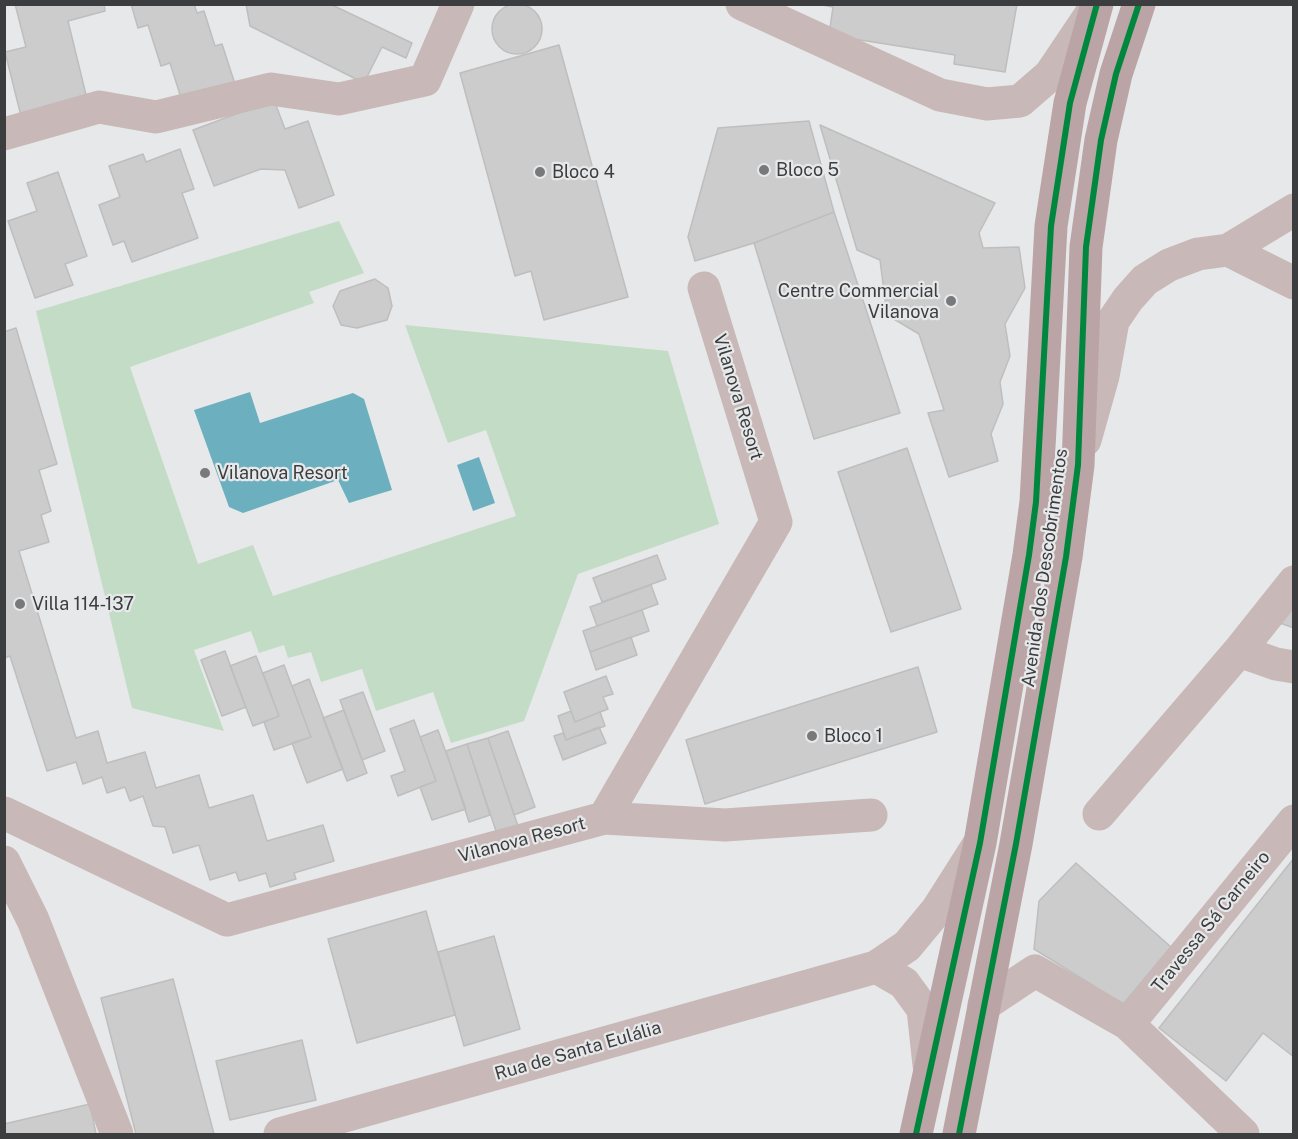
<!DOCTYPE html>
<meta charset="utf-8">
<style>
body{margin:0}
#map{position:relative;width:1298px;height:1139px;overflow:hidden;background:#e7e8e9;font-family:"Public Sans",sans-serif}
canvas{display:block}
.frame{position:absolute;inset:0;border:6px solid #3c3d3e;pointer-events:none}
</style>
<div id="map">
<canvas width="1298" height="1139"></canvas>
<div class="frame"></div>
</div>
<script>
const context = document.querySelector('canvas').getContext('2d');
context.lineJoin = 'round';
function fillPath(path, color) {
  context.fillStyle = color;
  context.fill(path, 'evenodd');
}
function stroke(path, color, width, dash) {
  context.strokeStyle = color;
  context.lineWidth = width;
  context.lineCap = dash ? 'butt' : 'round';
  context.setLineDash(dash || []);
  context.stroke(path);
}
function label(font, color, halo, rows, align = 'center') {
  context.font = font + ' "Public Sans",sans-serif';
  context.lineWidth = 4.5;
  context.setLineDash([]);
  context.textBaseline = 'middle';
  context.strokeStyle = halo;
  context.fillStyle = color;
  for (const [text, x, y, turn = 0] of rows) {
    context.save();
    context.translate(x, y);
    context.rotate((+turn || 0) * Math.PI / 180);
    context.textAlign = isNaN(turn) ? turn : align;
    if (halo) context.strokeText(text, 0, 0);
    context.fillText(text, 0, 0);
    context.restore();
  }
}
fillPath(new Path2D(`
 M 339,221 L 364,273 L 309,292 L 314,303 L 130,367 L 198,564 L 253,545 L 273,596 L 516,516 L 486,430 L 448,443 L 405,325 L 668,351 L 719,524 L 578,574 L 524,721 L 451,743 L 433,692 L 376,711 L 362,669 L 321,682 L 311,652 L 288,658 L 284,645 L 259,653 L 251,631 L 194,650 L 224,731 L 132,708 L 36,311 Z`), '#c3dcc5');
fillPath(new Path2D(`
 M 250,392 L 260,423 L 353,393 L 364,399 L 392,490 L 349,503 L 338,480 L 243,513 L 229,507 L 194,410 Z
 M 479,457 L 495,503 L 473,511 L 457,465 Z`), '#6cb0c0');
const building = new Path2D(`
 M 15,4 L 104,4 L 105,11 L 68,21 L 88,103 L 22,120 L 5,52 L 26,47 Z
 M 131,4 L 194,4 L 197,13 L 204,11 L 215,46 L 222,44 L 235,84 L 182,101 L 170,63 L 161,66 L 148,25 L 138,28 Z
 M 246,4 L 330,4 L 412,43 L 406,58 L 382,47 L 364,83 L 250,26 Z
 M 817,4 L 1017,4 L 1005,72 L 954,64 L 955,55 L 829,35 L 833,7 Z
 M492 29a25 25 0 1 1 50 0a25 25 0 1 1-50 0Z
 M 559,45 L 628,297 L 544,320 L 531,271 L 515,276 L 460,73 Z
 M 274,100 L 285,129 L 308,121 L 334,195 L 299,208 L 285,170 L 261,169 L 214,186 L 193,130 Z
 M 809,121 L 834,212 L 754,243 L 695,261 L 688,237 L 718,128 Z
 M 820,125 L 995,203 L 979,233 L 983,248 L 1019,247 L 1025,288 L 1005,324 L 1010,356 L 1000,382 L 1003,404 L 991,434 L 998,461 L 949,477 L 928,413 L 944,410 L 919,334 L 887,315 L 880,260 L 857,250 Z
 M 180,149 L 194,189 L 182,193 L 198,238 L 132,262 L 124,241 L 113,245 L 99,205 L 120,197 L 109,166 L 143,154 L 146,162 Z
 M 58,172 L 87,256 L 65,264 L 73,285 L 35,298 L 8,221 L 37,211 L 27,183 Z
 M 834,212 L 900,413 L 814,439 L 754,243 Z
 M 375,279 L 388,288 L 392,306 L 387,320 L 357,328 L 341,325 L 333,306 L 340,291 Z
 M 16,328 L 57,464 L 39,470 L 51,511 L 41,515 L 49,542 L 19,551 L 76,738 L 98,731 L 107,763 L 145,752 L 156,788 L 199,775 L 209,808 L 253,795 L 267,841 L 323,825 L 334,861 L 294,873 L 296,879 L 270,887 L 266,873 L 239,881 L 236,872 L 210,880 L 199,845 L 173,853 L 165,827 L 153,826 L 143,796 L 130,801 L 125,787 L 107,793 L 102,777 L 83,784 L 76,762 L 47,771 L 10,656 L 4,658 L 4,332 Z
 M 907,448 L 961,609 L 891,632 L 838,472 Z
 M 657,555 L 666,579 L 602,602 L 593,578 Z
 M 651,585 L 658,604 L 597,626 L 590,607 Z
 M 1294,606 L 1294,628 L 1280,623 Z
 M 642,610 L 649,631 L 590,652 L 583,631 Z
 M 631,637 L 637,655 L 596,670 L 590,652 Z
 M 225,651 L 246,707 L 222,716 L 201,660 Z
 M 256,656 L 279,716 L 253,726 L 230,666 Z
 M 284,665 L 311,737 L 274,750 L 264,722 L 279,716 L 263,673 Z
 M 918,667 L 937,732 L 705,804 L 686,740 Z
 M 606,676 L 613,694 L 603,697 L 608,709 L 575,722 L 564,692 Z
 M 309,679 L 343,769 L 307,783 L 292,743 L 311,737 L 292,686 Z
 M 363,692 L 385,751 L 362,760 L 340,700 Z
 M 344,710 L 367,773 L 347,781 L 323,718 Z
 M 571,711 L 575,722 L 600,712 L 605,726 L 566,740 L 558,716 Z
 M 414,720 L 436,781 L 398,796 L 391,776 L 405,771 L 390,729 Z
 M 599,727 L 606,743 L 563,760 L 554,736 L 563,733 L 566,740 Z
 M 438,730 L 466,809 L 432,820 L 420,787 L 436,781 L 420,737 Z
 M 508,731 L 535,807 L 514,815 L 488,738 Z
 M 488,738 L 518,826 L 497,834 L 467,744 Z
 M 467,744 L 490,815 L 469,822 L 446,751 Z
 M 1294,858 L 1294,1057 L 1263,1033 L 1226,1081 L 1159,1028 Z
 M 1076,863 L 1171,947 L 1123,1004 L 1034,949 L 1039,901 Z
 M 426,911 L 455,1015 L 357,1043 L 328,939 Z
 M 494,936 L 520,1029 L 464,1046 L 438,952 Z
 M 173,979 L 214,1134 L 136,1134 L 101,998 Z
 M 302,1040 L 316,1100 L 230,1120 L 216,1061 Z
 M 90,1104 L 96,1134 L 4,1134 L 4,1124 Z`);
fillPath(building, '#cdcccc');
stroke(building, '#bebebe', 1.5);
stroke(new Path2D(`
 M 742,4 L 940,95 L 987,104 L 1020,101 L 1050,75 L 1093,11
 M 4,134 L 99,107 L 156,117 L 271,89 L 339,99 L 425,80 L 458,4
 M 1228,250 L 1294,210
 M 1085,440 L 1103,376 L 1113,321 L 1128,299 L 1145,280 L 1169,265 L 1198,254 L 1228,250 L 1294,283
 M 1239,651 L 1276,664 L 1294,667
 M 4,813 L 227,920 L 604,818 L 776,522 L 704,288
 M 1099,814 L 1239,651 L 1294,582
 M 604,818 L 725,825 L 871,815
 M 4,862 L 33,920 L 117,1134
 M 876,967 L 904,983 L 923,1009 L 929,1065
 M 984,1005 L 1035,971 L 1128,1024 L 1243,1134
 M 1128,1024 L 1294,821
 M 280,1134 L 876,967 L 907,946 L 937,910 L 977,847`), '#c8b8b8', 33);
stroke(new Path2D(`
 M 916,1134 L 980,843 L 1029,555 L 1036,502 L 1051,226 L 1070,103 L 1097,4
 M 959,1134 L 1016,844 L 1066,557 L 1078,465 L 1086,247 L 1101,140 L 1116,74 L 1139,4`), '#bba4a6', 33);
stroke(new Path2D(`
 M 916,1134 L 980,843 L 1029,555 L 1036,502 L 1051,226 L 1070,103 L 1097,4
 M 959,1134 L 1016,844 L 1066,557 L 1078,465 L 1086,247 L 1101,140 L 1116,74 L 1139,4`), '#00873e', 6);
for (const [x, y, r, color] of [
 [764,170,6,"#78797a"],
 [540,172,6,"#78797a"],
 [951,301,6,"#78797a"],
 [205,473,6,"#78797a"],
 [20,604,6,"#78797a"],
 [812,736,6,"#78797a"]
]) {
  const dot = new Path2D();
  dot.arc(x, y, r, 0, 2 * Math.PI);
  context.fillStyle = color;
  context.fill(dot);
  stroke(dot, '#e6e8ea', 2);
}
label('18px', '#3c3d3e', '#e6e8ea', [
 ["Bloco 5",776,170],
 ["Bloco 4",552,172],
 ["Centre Commercial",939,291,"right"],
 ["Vilanova",939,312,"right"],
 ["Vilanova Resort",217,473],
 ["Villa 114-137",32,604],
 ["Bloco 1",824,736]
], 'left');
label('18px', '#3c3d3e', '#e6e8ea', [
 ["Vilanova Resort",738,397,73],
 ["Avenida dos Descobrimentos",1045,568,-82],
 ["Vilanova Resort",522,840,-15],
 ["Travessa Sá Carneiro",1211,922,-51],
 ["Rua de Santa Eulália",578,1051,-16]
]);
</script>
